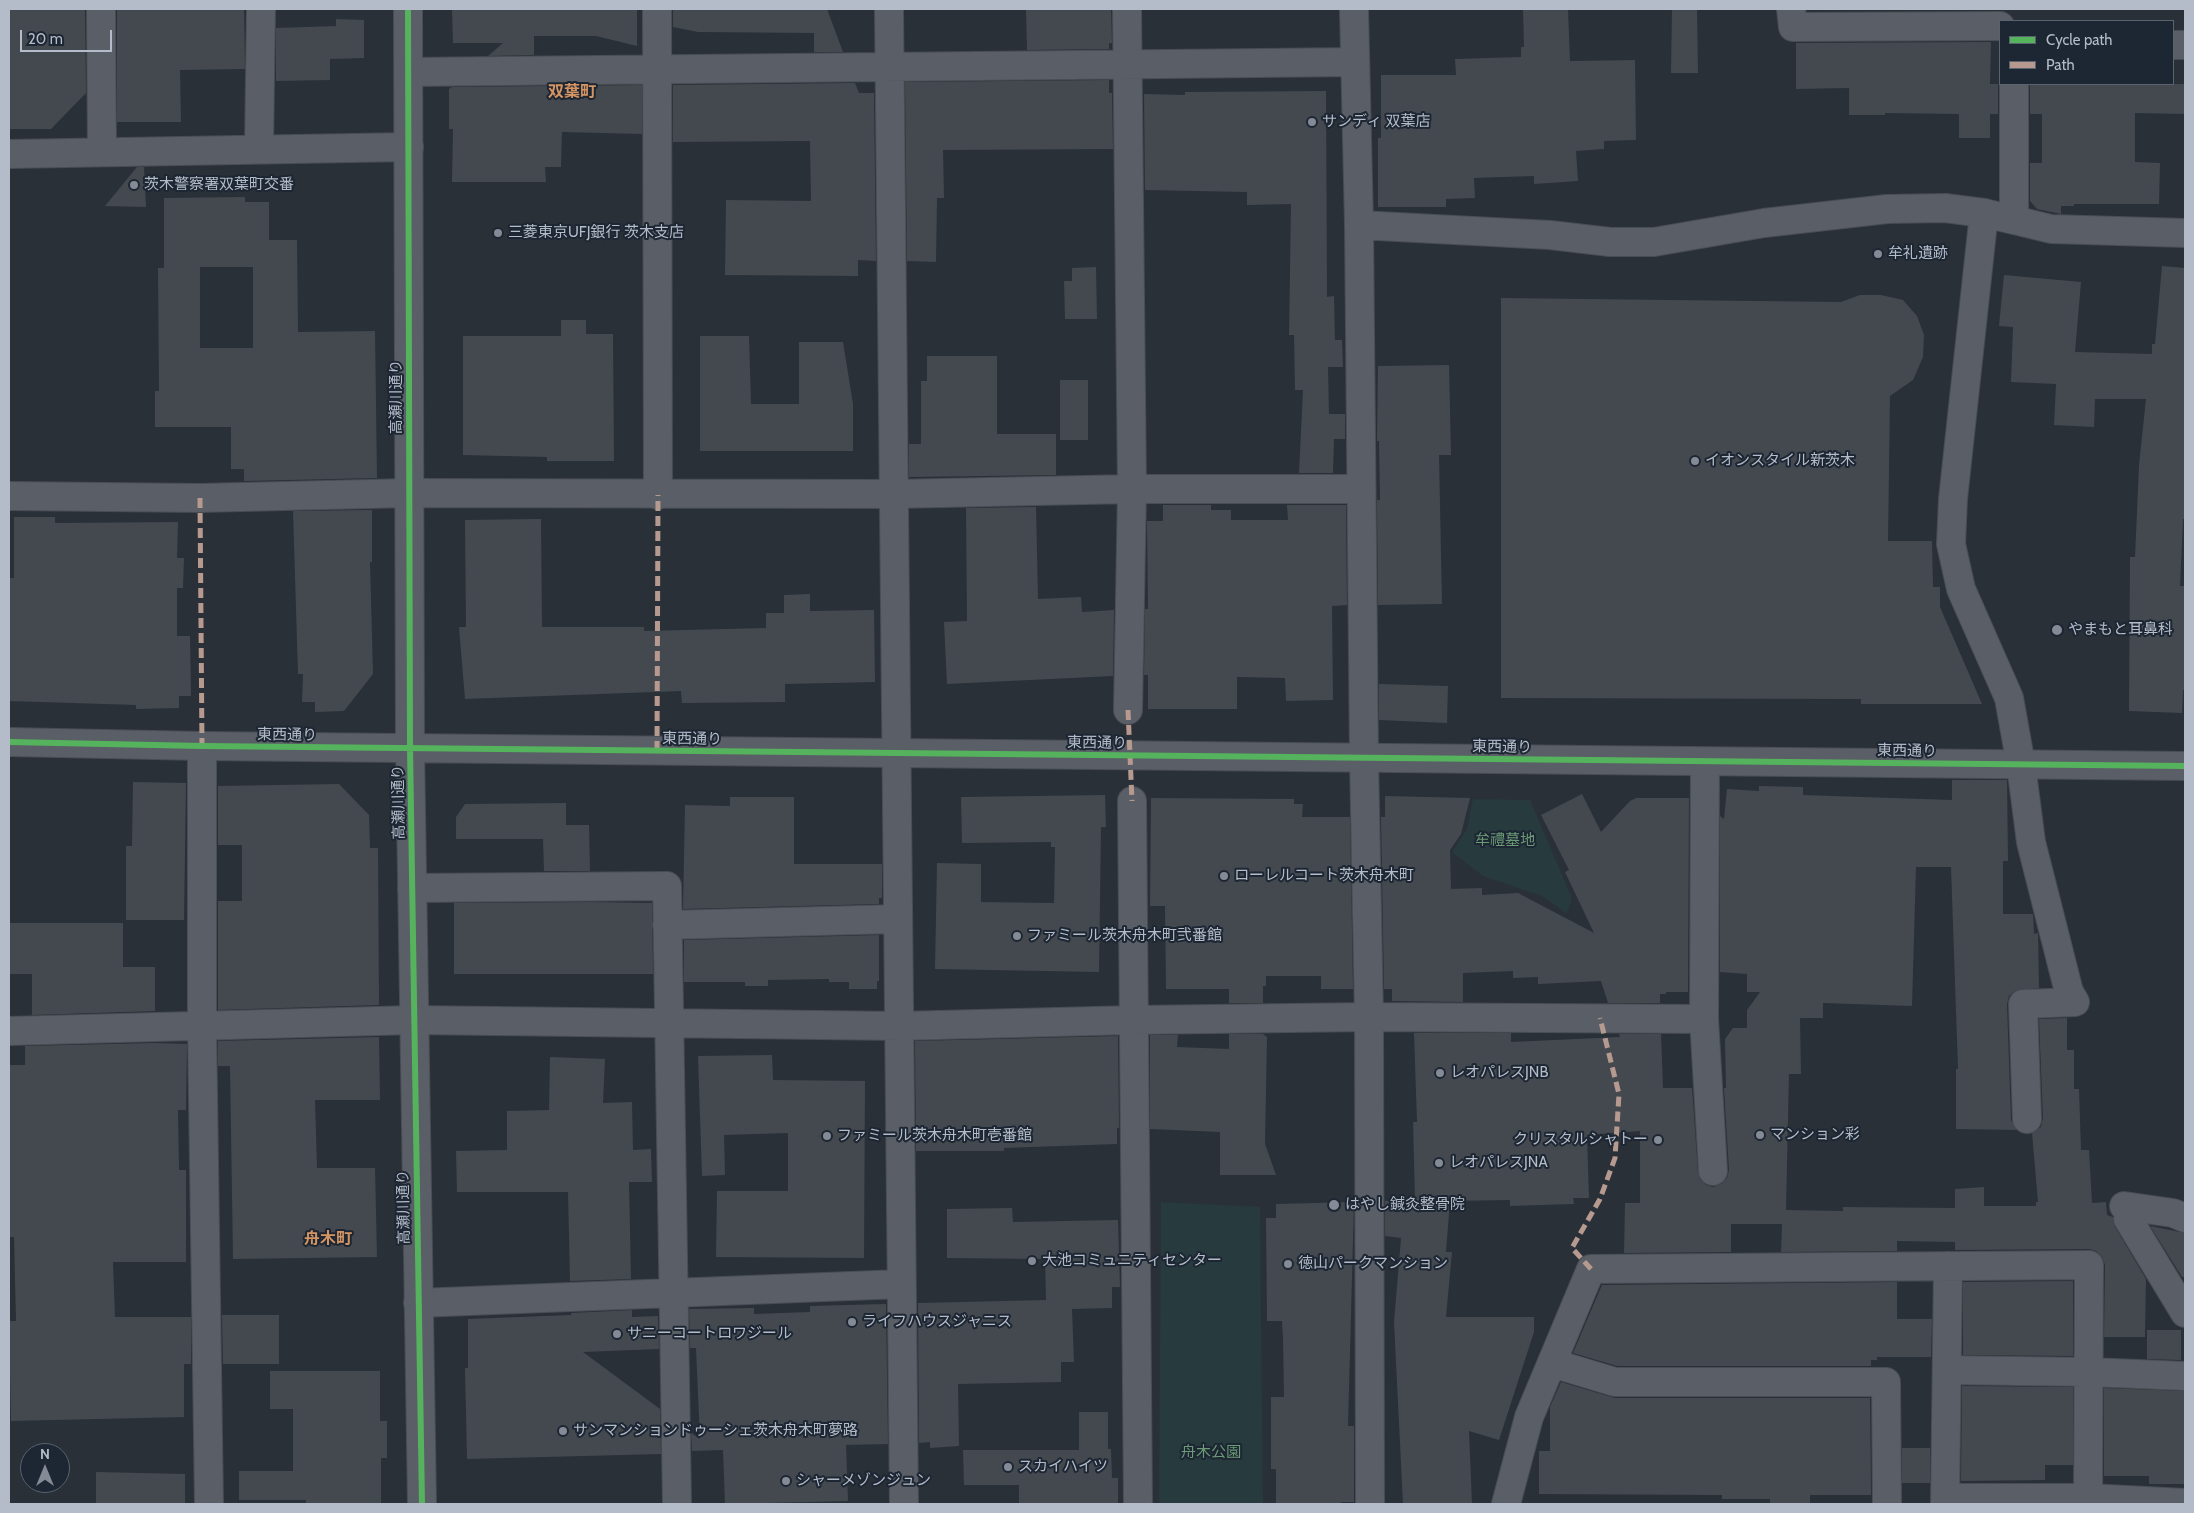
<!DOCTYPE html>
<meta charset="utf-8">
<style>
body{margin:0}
#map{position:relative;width:2194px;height:1513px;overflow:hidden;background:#2a3038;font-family:Cabin,sans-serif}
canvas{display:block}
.frame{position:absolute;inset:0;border:10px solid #b4bcc9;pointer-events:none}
.legend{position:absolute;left:1999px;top:20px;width:175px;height:65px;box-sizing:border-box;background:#1d2633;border:1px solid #59626f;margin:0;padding:6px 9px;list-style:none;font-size:15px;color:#b4bcc9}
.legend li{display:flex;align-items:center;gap:10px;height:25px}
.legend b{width:25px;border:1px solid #59626f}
.north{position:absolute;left:20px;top:1443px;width:50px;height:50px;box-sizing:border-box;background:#1d2633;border:1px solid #59626f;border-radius:50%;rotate:0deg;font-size:14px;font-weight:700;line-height:20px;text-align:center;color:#b4bcc9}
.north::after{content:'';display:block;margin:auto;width:18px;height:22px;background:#848b96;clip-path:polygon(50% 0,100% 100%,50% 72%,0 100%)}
.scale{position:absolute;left:20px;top:30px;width:92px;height:22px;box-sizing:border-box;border:2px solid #b4bcc9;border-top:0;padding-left:6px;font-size:15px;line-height:18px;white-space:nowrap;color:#b4bcc9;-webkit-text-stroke:4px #1d2633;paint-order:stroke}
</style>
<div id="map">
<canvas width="2194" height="1513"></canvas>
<div class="frame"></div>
<ul class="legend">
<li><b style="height:6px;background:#56b35d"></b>Cycle path</li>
<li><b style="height:6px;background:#b69a8f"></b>Path</li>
</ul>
<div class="north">N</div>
<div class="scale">20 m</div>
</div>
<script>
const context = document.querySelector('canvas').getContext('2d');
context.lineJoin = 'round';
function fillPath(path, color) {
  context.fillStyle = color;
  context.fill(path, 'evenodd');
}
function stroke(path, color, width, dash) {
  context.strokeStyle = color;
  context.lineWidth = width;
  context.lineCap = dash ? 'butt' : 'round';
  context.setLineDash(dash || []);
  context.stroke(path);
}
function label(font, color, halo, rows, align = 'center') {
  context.font = font + ' Cabin,"Noto Sans JP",sans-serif';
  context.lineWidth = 4;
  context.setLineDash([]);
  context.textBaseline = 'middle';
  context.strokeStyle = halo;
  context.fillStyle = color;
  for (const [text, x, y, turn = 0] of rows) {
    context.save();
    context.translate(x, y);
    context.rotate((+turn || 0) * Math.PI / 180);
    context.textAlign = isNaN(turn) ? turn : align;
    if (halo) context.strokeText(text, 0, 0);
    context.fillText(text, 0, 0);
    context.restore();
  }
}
fillPath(new Path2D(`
 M 1473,799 L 1530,800 L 1571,896 L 1571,903 L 1566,913 L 1542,896 L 1483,876 L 1452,852 L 1467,829 Z
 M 1161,1202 L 1260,1207 L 1263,1504 L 1159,1504 Z`), '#273a3e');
fillPath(new Path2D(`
 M 9,9 L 85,9 L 86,93 L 51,129 L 9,129 Z
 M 117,9 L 244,9 L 245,69 L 180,70 L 181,122 L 117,122 Z
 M 532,9 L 637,9 L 637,46 L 596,36 L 534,36 L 534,55 L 488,56 L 503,43 L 453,43 L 452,10 Z
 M 673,9 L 827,9 L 843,52 L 814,52 L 814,33 L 698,32 L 673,27 Z
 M 1026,9 L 1111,9 L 1112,43 L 1109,43 L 1109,49 L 1027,50 Z
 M 1523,9 L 1568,9 L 1570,61 L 1635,60 L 1636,140 L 1604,141 L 1604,149 L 1576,151 L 1578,181 L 1534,184 L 1534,176 L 1474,178 L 1475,198 L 1446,199 L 1446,207 L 1378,207 L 1378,138 L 1381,138 L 1381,75 L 1456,75 L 1455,59 L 1521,57 L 1521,47 L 1524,47 Z
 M 1672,9 L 1697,9 L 1698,73 L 1671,73 Z
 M 336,19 L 364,20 L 364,58 L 330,59 L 330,80 L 276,81 L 276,28 L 336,26 Z
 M 1991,42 L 1990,84 L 1998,84 L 1998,114 L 1990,114 L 1990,138 L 1959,138 L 1959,114 L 1885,113 L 1885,115 L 1849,115 L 1849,88 L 1796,89 L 1796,43 Z
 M 1109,80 L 1109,93 L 1112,93 L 1113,149 L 943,150 L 944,198 L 937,198 L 936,262 L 907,261 L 905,82 Z
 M 855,83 L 859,93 L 874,93 L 876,261 L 858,260 L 858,276 L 725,275 L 726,200 L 811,201 L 810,141 L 673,142 L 673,85 Z
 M 2030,84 L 2185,84 L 2185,114 L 2135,113 L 2135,162 L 2160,163 L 2159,204 L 2074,204 L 2074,206 L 2061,206 L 2061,214 L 2037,209 L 2030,201 L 2030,163 L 2042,163 L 2042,114 L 2030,114 Z
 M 642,85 L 642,134 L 562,132 L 561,167 L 545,167 L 546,182 L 452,182 L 453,129 L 449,129 L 449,89 L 452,87 Z
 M 1326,91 L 1327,297 L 1334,296 L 1335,340 L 1342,340 L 1343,367 L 1328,367 L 1329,414 L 1345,414 L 1345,439 L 1334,439 L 1333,473 L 1299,473 L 1303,390 L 1295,390 L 1294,335 L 1289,335 L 1291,204 L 1247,205 L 1247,192 L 1145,190 L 1144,94 L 1185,95 L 1185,92 Z
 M 137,167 L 144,167 L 146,207 L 105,206 Z
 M 245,197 L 245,202 L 269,202 L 269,240 L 297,240 L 298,332 L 375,331 L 377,478 L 244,481 L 244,469 L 231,469 L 231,427 L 155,427 L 155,391 L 159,391 L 158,268 L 164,268 L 164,198 ZM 200,267 L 253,267 L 253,348 L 200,348 Z
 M 2162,266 L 2185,268 L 2185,519 L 2183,519 L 2180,586 L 2185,586 L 2184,690 L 2183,690 L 2182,713 L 2129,711 L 2130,557 L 2135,557 L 2139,465 L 2146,399 L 2095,399 L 2094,427 L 2054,425 L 2056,384 L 2011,382 L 2013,327 L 1999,326 L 2004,275 L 2081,282 L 2075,352 L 2152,354 L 2152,344 L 2155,344 Z
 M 1096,267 L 1097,319 L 1065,319 L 1064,281 L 1072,281 L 1072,268 Z
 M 1860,295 L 1881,295 L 1903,300 L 1917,316 L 1924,335 L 1923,357 L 1913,380 L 1890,396 L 1888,541 L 1932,541 L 1933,587 L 1940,587 L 1940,607 L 1982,704 L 1861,704 L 1861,699 L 1501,698 L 1501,298 L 1841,302 Z
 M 561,320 L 586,320 L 586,334 L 613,334 L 614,461 L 547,461 L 547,457 L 463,455 L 463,336 L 561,336 Z
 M 700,336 L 749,336 L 751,404 L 799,404 L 799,342 L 843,342 L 853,404 L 853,451 L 700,451 Z
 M 927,356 L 997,356 L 997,434 L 1056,434 L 1056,475 L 909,477 L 909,444 L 921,444 L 921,381 L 927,381 Z
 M 1449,365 L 1451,455 L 1439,455 L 1442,604 L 1378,605 L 1377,500 L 1380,500 L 1379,441 L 1377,441 L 1378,366 Z
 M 1060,380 L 1088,380 L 1088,440 L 1060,440 Z
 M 1163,505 L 1211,505 L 1211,510 L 1231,510 L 1231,520 L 1288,520 L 1287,505 L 1346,505 L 1347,605 L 1332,606 L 1333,700 L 1286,701 L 1285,678 L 1237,677 L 1237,709 L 1148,709 L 1148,675 L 1144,675 L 1145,609 L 1148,609 L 1147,521 L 1163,521 Z
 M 1036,507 L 1038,599 L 1081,597 L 1082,612 L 1114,610 L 1113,676 L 947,684 L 944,622 L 967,621 L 966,508 Z
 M 372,510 L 372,562 L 370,562 L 373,674 L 344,711 L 315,712 L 315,702 L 302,702 L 303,674 L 298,674 L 293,511 Z
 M 14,517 L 55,517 L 55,523 L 178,522 L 177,558 L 184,558 L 183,588 L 177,588 L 177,636 L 190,636 L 191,696 L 179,696 L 179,708 L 136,709 L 136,705 L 9,701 L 9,578 L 14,578 Z
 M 541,519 L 542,627 L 644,627 L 644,631 L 766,628 L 766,613 L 784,613 L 784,595 L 810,594 L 810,611 L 874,610 L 875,682 L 785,684 L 785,702 L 682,703 L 681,691 L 465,699 L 459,627 L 466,627 L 465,520 Z
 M 1379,684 L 1448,686 L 1447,723 L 1379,720 Z
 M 1952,780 L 2007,780 L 2008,861 L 2003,861 L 2003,914 L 2033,914 L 2034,934 L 2038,933 L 2039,988 L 2015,991 L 2009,996 L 2007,1004 L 2011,1120 L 2017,1130 L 1956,1129 L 1956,1069 L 1958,1069 L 1951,867 L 1916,867 L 1912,1006 L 1823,1003 L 1823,1018 L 1800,1018 L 1801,1074 L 1789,1074 L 1786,1210 L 1843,1211 L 1843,1207 L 1955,1208 L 1955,1189 L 1984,1187 L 1984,1206 L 2036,1206 L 2036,1202 L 2038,1202 L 2032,1133 L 2041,1127 L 2043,1118 L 2039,1019 L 2067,1018 L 2067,1050 L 2074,1050 L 2074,1089 L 2079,1089 L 2081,1150 L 2089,1150 L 2092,1203 L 2106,1202 L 2107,1215 L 2113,1217 L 2115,1227 L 2146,1279 L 2145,1337 L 2104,1337 L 2105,1265 L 2102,1257 L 2096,1251 L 2089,1249 L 1955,1250 L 1955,1242 L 1897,1241 L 1897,1251 L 1781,1252 L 1782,1224 L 1731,1224 L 1731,1252 L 1624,1253 L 1625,1203 L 1640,1203 L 1640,1131 L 1587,1135 L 1589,1198 L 1573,1198 L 1574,1204 L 1510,1206 L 1510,1200 L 1450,1201 L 1446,1252 L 1452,1252 L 1446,1317 L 1534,1317 L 1534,1332 L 1499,1440 L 1469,1431 L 1472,1504 L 1403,1504 L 1394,1322 L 1401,1238 L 1385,1236 L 1385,1201 L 1394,1201 L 1395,1199 L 1415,1200 L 1413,1122 L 1417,1122 L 1414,1033 L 1511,1033 L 1511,1042 L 1620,1037 L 1619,1034 L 1661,1034 L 1663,1088 L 1692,1088 L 1698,1172 L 1700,1179 L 1706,1185 L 1713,1187 L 1721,1184 L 1727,1178 L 1729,1170 L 1724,1088 L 1726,1088 L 1725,1039 L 1733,1028 L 1747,1028 L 1747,1010 L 1760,992 L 1747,992 L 1747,974 L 1720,972 L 1720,816 L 1724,819 L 1727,789 L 1759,791 L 1759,786 L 1803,787 L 1803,795 L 1952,800 Z
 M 133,782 L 186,783 L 184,920 L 126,920 L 126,846 L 132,846 Z
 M 339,784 L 369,815 L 370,848 L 378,848 L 379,1005 L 218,1010 L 218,901 L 242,901 L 242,845 L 218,845 L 218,786 Z
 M 1582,794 L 1601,832 L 1630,801 L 1636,798 L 1689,798 L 1688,992 L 1666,992 L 1666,994 L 1660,994 L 1660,1003 L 1608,1003 L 1601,981 L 1538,984 L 1538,977 L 1513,978 L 1513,971 L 1463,973 L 1463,1002 L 1392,1001 L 1392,989 L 1384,989 L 1381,817 L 1385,817 L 1385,796 L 1470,798 L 1461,834 L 1450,850 L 1451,889 L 1482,888 L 1482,895 L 1518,893 L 1594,933 L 1565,872 L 1569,870 L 1541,815 Z
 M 1105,795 L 1106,827 L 1101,827 L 1099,972 L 935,969 L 937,863 L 981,864 L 981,902 L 1054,903 L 1055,847 L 1051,847 L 1051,842 L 962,843 L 961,797 Z
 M 730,797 L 794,797 L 794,864 L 882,864 L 882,898 L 879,898 L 879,904 L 683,909 L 685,805 L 730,806 Z
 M 1151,798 L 1294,799 L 1294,804 L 1303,804 L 1302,817 L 1350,817 L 1353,989 L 1321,989 L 1321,976 L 1266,976 L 1266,986 L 1263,986 L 1263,1003 L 1229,1003 L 1229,989 L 1166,989 L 1165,906 L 1150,906 Z
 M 566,803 L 566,825 L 589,825 L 590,871 L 544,871 L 543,839 L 456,839 L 456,817 L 465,804 Z
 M 590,902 L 652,903 L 653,974 L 454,974 L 454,903 Z
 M 9,923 L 123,923 L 123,967 L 155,967 L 155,1011 L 32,1015 L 32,974 L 9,974 Z
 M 879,935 L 879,981 L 877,981 L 877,989 L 849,989 L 849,982 L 829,982 L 829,979 L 768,980 L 768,986 L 745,986 L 745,982 L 684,982 L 684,940 Z
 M 1229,1034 L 1263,1034 L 1267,1037 L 1265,1144 L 1276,1175 L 1220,1175 L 1220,1132 L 1150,1129 L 1150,1035 L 1178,1035 L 1177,1047 L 1229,1049 Z
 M 1118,1036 L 1119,1128 L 1117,1128 L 1117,1144 L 1004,1148 L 1004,1151 L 916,1151 L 915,1041 Z
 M 379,1037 L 380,1100 L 315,1100 L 317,1168 L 375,1168 L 377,1257 L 233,1259 L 230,1066 L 218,1066 L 218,1041 Z
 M 155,1043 L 187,1044 L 186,1110 L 178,1110 L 179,1170 L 186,1170 L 186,1262 L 113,1262 L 115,1317 L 191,1317 L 191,1364 L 184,1364 L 184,1417 L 11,1421 L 9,1321 L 16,1321 L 14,1237 L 9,1237 L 9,1065 L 25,1065 L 25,1046 Z
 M 772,1055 L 773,1080 L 865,1081 L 864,1258 L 716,1257 L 717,1191 L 788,1191 L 788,1133 L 724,1135 L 725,1175 L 702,1176 L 698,1056 Z
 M 550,1057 L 605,1059 L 603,1103 L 632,1102 L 633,1150 L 651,1149 L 652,1182 L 629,1182 L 631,1279 L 570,1281 L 568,1192 L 457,1192 L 456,1151 L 507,1150 L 507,1111 L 549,1110 Z
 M 1354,1202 L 1348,1426 L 1354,1426 L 1354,1502 L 1341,1502 L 1341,1504 L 1276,1504 L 1276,1469 L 1271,1469 L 1271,1397 L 1284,1397 L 1283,1338 L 1282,1321 L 1267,1321 L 1266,1218 L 1276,1218 L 1276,1204 Z
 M 1012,1208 L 1013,1222 L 1118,1220 L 1120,1287 L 1112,1287 L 1112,1308 L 1072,1309 L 1074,1362 L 1061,1362 L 1061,1382 L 958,1384 L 959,1446 L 930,1448 L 930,1442 L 919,1443 L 918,1303 L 1046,1300 L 1045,1259 L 947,1258 L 947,1209 Z
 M 2150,1226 L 2185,1233 L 2185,1277 L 2182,1277 Z
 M 2073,1281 L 2073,1356 L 1963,1355 L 1963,1282 Z
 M 1897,1282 L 1897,1319 L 1932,1319 L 1931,1357 L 1877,1357 L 1877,1360 L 1871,1360 L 1871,1366 L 1617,1366 L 1573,1353 L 1602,1285 Z
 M 886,1304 L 888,1444 L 846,1445 L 848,1501 L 725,1504 L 723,1450 L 692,1451 L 691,1433 L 700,1439 L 696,1348 L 690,1348 L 689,1309 L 754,1308 L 754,1314 L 810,1312 L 810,1306 Z
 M 632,1310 L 632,1317 L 658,1316 L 659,1349 L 583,1352 L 660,1409 L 661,1454 L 467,1459 L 465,1368 L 468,1368 L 468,1319 L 571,1315 L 571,1313 Z
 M 222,1315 L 279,1315 L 279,1364 L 223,1364 Z
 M 2147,1330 L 2181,1330 L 2181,1360 L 2147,1359 Z
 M 270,1371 L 380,1371 L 380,1421 L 387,1421 L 387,1458 L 381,1458 L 381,1503 L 306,1503 L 306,1500 L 239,1500 L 239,1471 L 293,1471 L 293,1409 L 270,1409 Z
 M 1561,1382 L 1615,1398 L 1870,1398 L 1871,1495 L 1810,1495 L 1810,1504 L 1770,1504 L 1770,1499 L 1722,1499 L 1722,1495 L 1539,1494 L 1539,1451 L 1550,1451 L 1550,1407 Z
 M 1962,1386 L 2073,1387 L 2073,1465 L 2045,1465 L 2045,1480 L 1961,1481 Z
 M 2104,1388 L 2185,1391 L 2185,1484 L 2149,1484 L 2149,1476 L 2104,1476 Z
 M 1079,1412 L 1108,1412 L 1108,1449 L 1111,1449 L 1112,1478 L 1118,1478 L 1118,1504 L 1019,1504 L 1019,1485 L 964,1485 L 963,1450 L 1079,1450 Z
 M 1902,1448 L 1930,1448 L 1930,1483 L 1902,1483 Z
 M 96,1472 L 185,1474 L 185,1504 L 96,1503 Z`), '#444950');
const minor = new Path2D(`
 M 101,9 L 102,152
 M 657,9 L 658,495
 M 889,9 L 904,1504
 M 1127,9 L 1132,489 L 1128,710
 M 1354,9 L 1359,225 L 1364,758 L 1369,1017 L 1370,1504
 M 1791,9 L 1793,27 L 2000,26
 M 2173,45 L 2185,45
 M 409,72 L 1355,62
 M 259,148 L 261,9
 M 9,154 L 409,147
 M 1984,213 L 1953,499 L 1951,544 L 1961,589 L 2009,698 L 2021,765 L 2031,842 L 2069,992 L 2075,1002 L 2023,1004 L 2027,1119
 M 2014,220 L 2051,229 L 2185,233
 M 1359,225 L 1550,235 L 1610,242 L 1654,242 L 1764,223 L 1887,209 L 1945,208 L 1984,213 L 2014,220 L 2014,84
 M 9,496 L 200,498 L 410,493 L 894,494 L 1132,489 L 1360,489
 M 202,746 L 202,1026 L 209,1504
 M 1705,762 L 1704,1019 L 1713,1171
 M 1132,801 L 1138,1504
 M 412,888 L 667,886 L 677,1504
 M 667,925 L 898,919
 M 9,1031 L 414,1020 L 899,1026 L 1134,1020 L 1369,1017 L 1704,1019
 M 2124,1206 L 2173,1213 L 2185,1218
 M 2128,1219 L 2185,1313
 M 418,1303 L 901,1284
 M 1552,1363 L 1615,1382 L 1886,1382 L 1887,1504
 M 1947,1370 L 2089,1372 L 2185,1376
 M 1945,1498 L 2088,1498 L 2185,1503
 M 1506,1504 L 1529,1417 L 1591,1269 L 2089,1265 L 2088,1504
 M 1945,1504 L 1948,1266`);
const tertiary = new Path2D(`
 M 408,9 L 410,748 L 422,1504
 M 9,742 L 202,746 L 2185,766`);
stroke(minor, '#484c53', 30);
stroke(tertiary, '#484c53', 30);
stroke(minor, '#5a5e66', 28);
stroke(tertiary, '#5a5e66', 28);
stroke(new Path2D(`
 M 200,498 L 202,746
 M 1128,710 L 1132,801
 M 657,751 L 658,495
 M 1591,1269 L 1572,1248 L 1600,1199 L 1615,1158 L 1619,1094 L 1600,1018`), '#b69a8f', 5, [10, 5]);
stroke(new Path2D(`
 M 408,9 L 410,748 L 422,1504
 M 9,742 L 202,746 L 2185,766`), '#56b35d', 6);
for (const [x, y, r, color] of [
 [1312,122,5,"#848b96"],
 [134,185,5,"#848b96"],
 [498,233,5,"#848b96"],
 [1878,254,5,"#848b96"],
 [1695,461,5,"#848b96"],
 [2057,630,6,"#848b96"],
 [1224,876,5,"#848b96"],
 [1017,936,5,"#848b96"],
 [1440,1073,5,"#848b96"],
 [1760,1135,5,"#848b96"],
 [827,1136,5,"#848b96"],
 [1658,1140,5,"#848b96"],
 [1439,1163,5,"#848b96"],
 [1334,1205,6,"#848b96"],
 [1032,1261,5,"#848b96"],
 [1288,1264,5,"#848b96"],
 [852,1322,5,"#848b96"],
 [617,1334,5,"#848b96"],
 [563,1431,5,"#848b96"],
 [1008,1467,5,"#848b96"],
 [786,1481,5,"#848b96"]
]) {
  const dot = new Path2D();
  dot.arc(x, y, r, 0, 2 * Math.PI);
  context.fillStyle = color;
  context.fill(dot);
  stroke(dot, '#1d2633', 2);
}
label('15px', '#b4bcc9', '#1d2633', [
 ["サンディ 双葉店",1322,122],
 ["茨木警察署双葉町交番",144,185],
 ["三菱東京UFJ銀行 茨木支店",508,233],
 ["牟礼遺跡",1888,254],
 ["イオンスタイル新茨木",1705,461],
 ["やまもと耳鼻科",2068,630],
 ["ローレルコート茨木舟木町",1234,876],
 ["ファミール茨木舟木町弐番館",1027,936],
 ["レオパレスJNB",1450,1073],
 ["マンション彩",1770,1135],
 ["ファミール茨木舟木町壱番館",837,1136],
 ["クリスタルシャトー",1648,1140,"right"],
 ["レオパレスJNA",1449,1163],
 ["はやし鍼灸整骨院",1345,1205],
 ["大池コミュニティセンター",1042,1261],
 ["徳山パークマンション",1298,1264],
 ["ライフハウスジャニス",862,1322],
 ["サニーコートロワジール",627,1334],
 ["サンマンションドゥーシェ茨木舟木町夢路",573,1431],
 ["スカイハイツ",1018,1467],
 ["シャーメゾンジュン",796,1481]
], 'left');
label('15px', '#b4bcc9', '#1d2633', [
 ["高瀬川通り",397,397,-90],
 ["東西通り",287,735,1],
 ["東西通り",692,739,1],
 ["東西通り",1097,743,1],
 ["東西通り",1502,747,1],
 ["東西通り",1907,751,1],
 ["高瀬川通り",399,802,-91],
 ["高瀬川通り",404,1207,-91]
]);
label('15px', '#6b9a76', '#1d2633', [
 ["牟禮墓地",1505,841],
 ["舟木公園",1211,1453]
]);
label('bold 16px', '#d59563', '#1d2633', [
 ["双葉町",572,92],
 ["舟木町",328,1239]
]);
</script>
